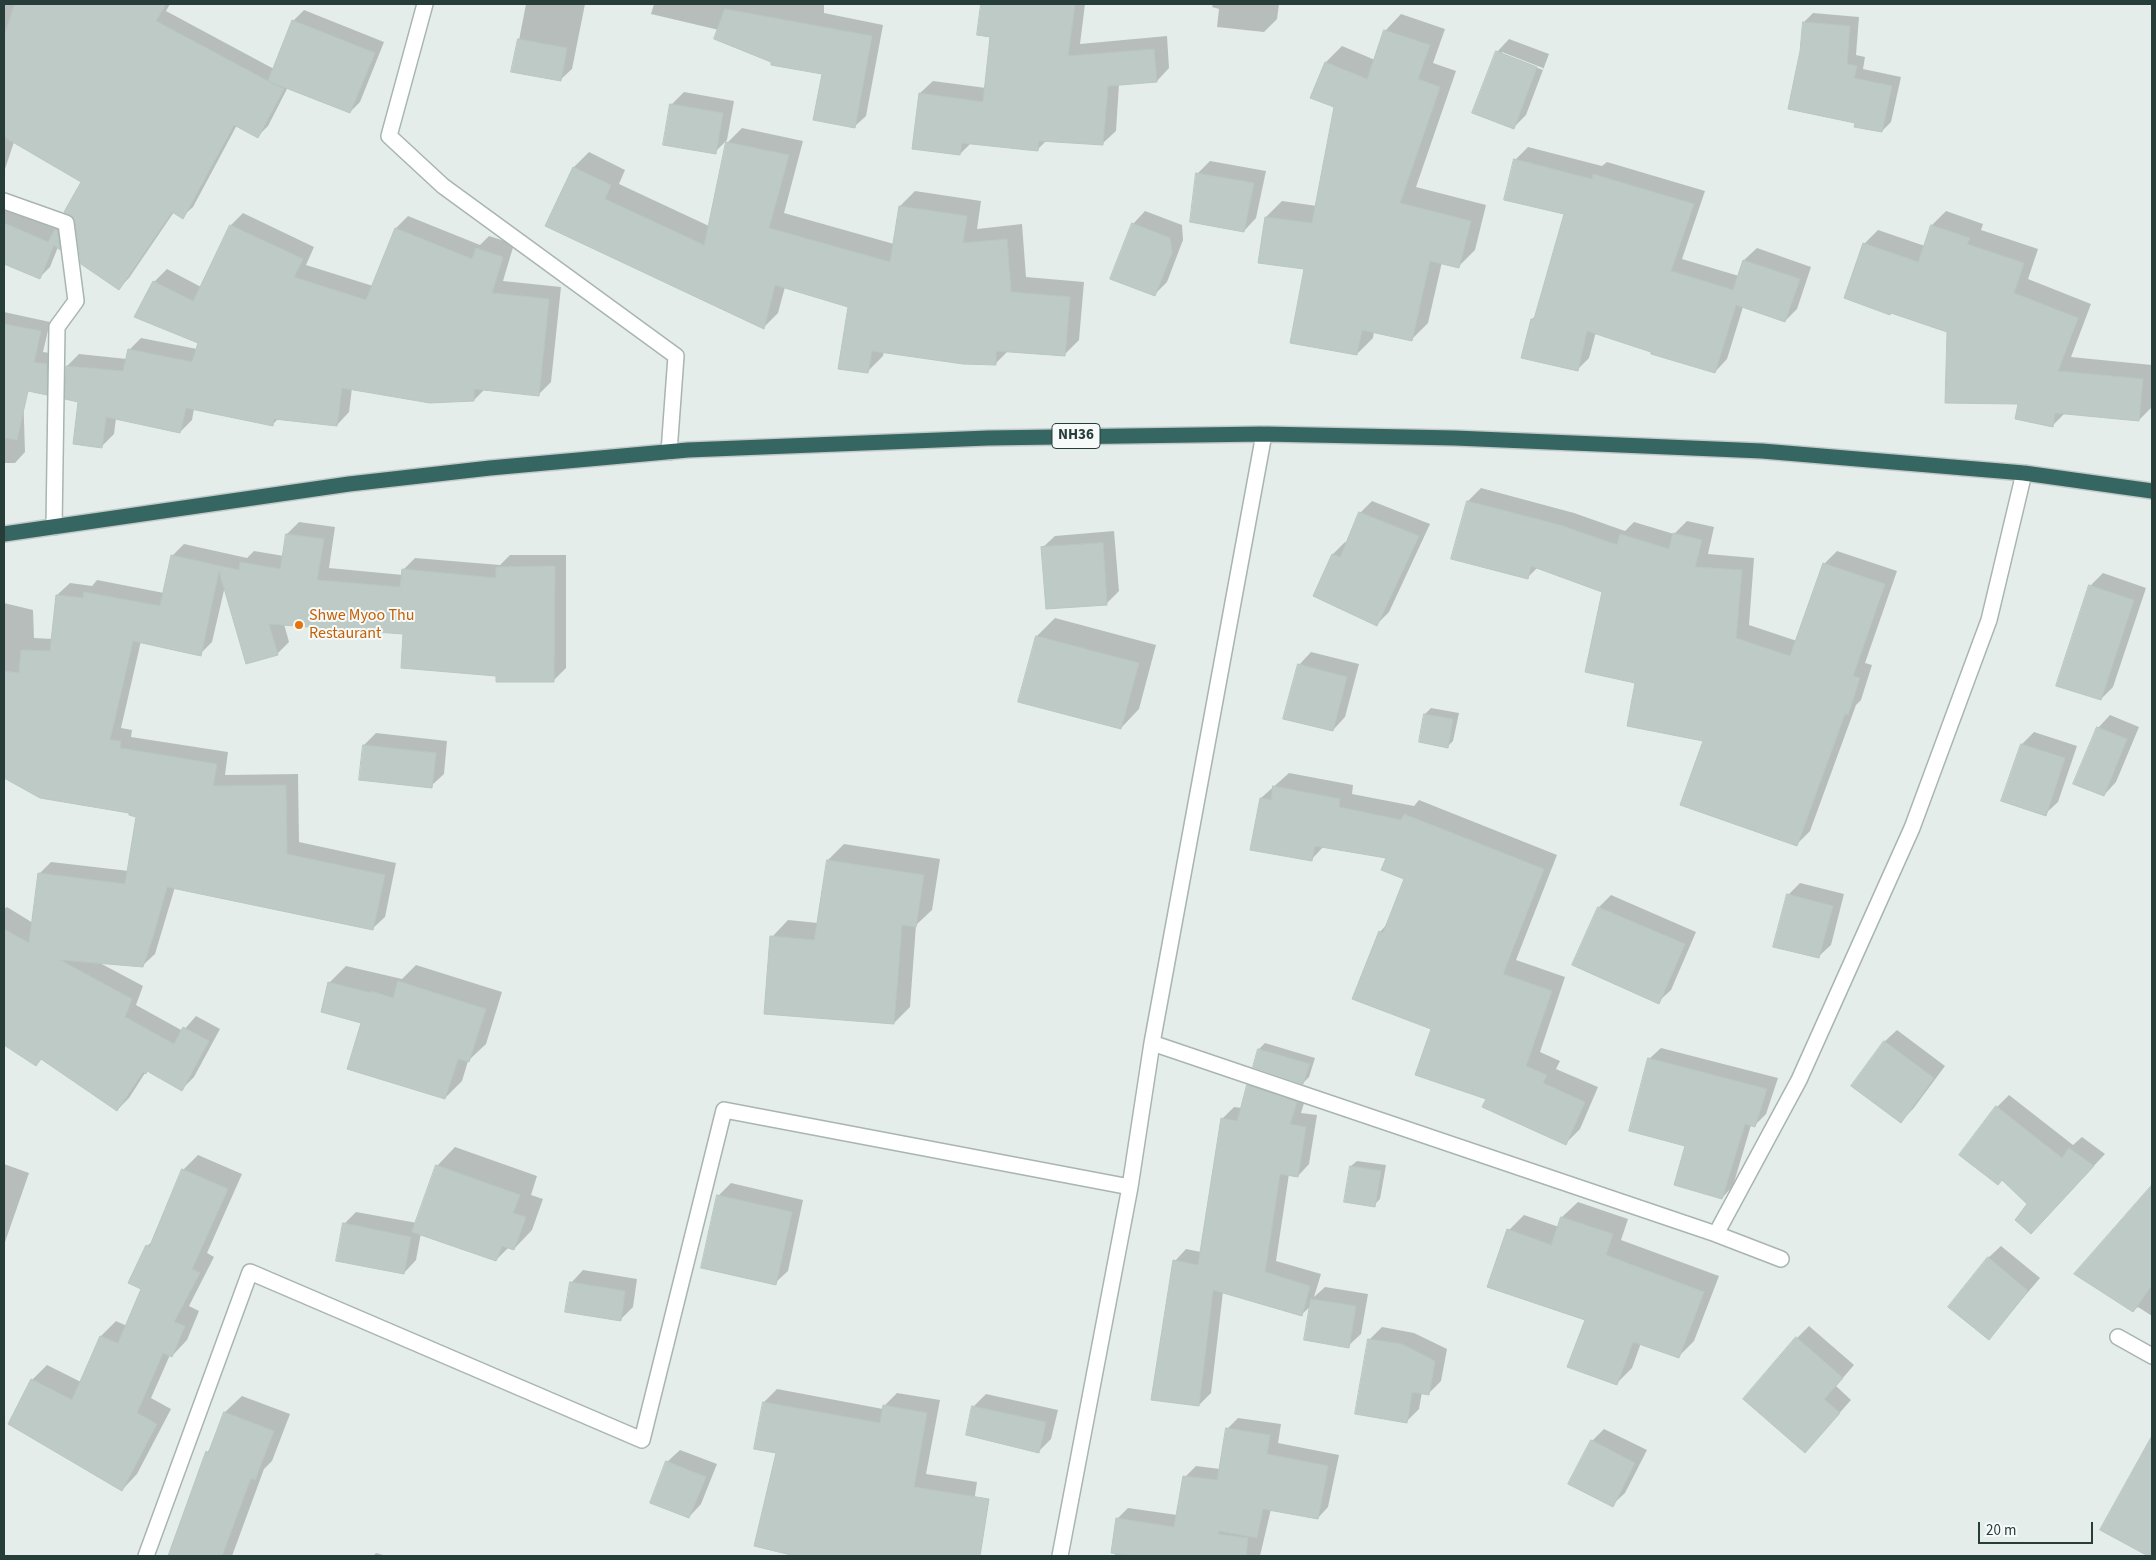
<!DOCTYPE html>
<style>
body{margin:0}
#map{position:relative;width:2156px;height:1560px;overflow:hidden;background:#e5edea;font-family:"Source Sans 3",sans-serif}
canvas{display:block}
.frame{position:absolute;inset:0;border:5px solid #263d39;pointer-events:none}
.scale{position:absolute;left:1978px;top:1522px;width:115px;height:22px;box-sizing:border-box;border:2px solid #263d39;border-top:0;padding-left:6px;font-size:15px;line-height:18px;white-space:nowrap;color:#263d39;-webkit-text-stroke:4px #f6faf8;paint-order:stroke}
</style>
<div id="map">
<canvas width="2156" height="1560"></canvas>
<div class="frame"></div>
<div class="scale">20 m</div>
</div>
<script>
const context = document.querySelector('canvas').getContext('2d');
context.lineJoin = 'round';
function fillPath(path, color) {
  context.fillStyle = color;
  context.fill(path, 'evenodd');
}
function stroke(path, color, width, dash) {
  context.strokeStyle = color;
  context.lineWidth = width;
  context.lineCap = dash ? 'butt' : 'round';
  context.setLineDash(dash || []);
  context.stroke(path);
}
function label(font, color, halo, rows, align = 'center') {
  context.font = font + ' "Source Sans 3",sans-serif';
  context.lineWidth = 4;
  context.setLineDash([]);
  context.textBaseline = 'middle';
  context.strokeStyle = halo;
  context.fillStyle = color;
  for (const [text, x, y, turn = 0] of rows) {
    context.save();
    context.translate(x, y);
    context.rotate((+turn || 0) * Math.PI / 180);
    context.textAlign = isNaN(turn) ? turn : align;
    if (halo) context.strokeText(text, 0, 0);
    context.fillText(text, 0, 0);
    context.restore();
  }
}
fillPath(new Path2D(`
 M 4,4 L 170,4 L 166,11 L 274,69 L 293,21 L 304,10 L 384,42 L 360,102 L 350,112 L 288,87 L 268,126 L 258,136 L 237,125 L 193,207 L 182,217 L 174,212 L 129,278 L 119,288 L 82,182 L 14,142 L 4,172 Z
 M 526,4 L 585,4 L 572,69 L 560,80 L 513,71 Z
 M 654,4 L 824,4 L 824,13 L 883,25 L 866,116 L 854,127 L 823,73 L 773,61 L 719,30 L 651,14 Z
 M 983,4 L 1085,4 L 1080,44 L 1167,36 L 1169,68 L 1157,81 L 1119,84 L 1116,131 L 1103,143 L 1047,140 L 1037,150 L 971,143 L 960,154 L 920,93 L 933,81 L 986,88 L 991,36 L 978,34 Z
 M 1213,4 L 1279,4 L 1277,19 L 1264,32 L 1217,27 L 1219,9 L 1212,7 Z
 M 1813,13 L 1859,17 L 1856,55 L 1865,57 L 1863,69 L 1901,77 L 1891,122 L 1882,131 L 1856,122 L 1801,51 L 1804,22 Z
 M 1401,14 L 1445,29 L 1433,63 L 1456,71 L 1416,187 L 1486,205 L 1475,250 L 1459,266 L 1442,262 L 1428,323 L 1412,339 L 1374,331 L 1373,338 L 1357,354 L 1305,268 L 1266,217 L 1282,201 L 1317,206 L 1335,106 L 1311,97 L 1326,62 L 1342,46 L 1375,60 L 1385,31 Z
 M 1509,39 L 1549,54 L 1526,115 L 1514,127 L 1497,52 ZM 1502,52 L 1543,68 L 1543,70 L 1502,54 Z
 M 684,92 L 734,101 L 727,140 L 715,152 L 671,105 Z
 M 742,128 L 803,141 L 784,213 L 894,244 L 900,206 L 915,191 L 981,201 L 977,229 L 1022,224 L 1026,277 L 1084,282 L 1079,340 L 1064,355 L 1008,351 L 995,364 L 884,351 L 883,356 L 868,371 L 849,306 L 785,287 L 778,313 L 763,328 L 547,226 L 574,167 L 589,152 L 625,170 L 619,184 L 709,226 L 727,143 Z
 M 1528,147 L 1602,166 L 1607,162 L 1705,191 L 1682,259 L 1739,276 L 1744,260 L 1757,248 L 1811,267 L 1797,309 L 1785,321 L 1743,307 L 1727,359 L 1715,372 L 1596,332 L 1589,358 L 1577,370 L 1532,319 L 1537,315 L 1565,214 L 1516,159 Z
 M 1210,161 L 1266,171 L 1256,218 L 1244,231 L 1191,221 L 1198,173 Z
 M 4,208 L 57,229 L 66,220 L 70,238 L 60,248 L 58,247 L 50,267 L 40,277 L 4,263 Z
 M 1145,211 L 1182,225 L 1183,240 L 1167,282 L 1155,294 L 1133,224 Z
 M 1946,211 L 1983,224 L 1981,230 L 2038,249 L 2028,279 L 2091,304 L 2071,357 L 2152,365 L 2152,407 L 2139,420 L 2065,413 L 2052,426 L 2019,403 L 1864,244 L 1878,230 L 1925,246 L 1932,225 Z
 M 243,213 L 314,247 L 306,265 L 373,286 L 396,228 L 408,216 L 480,245 L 489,236 L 514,244 L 503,281 L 561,287 L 551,382 L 538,395 L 485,389 L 474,400 L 352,388 L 349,412 L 337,425 L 279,418 L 272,425 L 194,409 L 192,420 L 180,432 L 116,418 L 114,434 L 102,446 L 79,401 L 67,398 L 67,366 L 79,354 L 127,359 L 129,350 L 141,338 L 197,349 L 199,342 L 136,316 L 154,282 L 167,269 L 201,287 L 231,225 Z
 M 4,312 L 50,322 L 43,352 L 57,354 L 56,384 L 46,394 L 23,389 L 25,452 L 15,463 L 4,463 Z
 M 1481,488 L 1574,513 L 1625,531 L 1634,522 L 1674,534 L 1687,521 L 1714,527 L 1708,554 L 1754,558 L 1749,625 L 1797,641 L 1824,564 L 1837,551 L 1897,571 L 1865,663 L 1872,665 L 1861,700 L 1856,705 L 1810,831 L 1797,844 L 1704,740 L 1637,682 L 1604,591 L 1538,567 L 1527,578 L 1453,558 L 1468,501 Z
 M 1372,501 L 1430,524 L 1389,612 L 1377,624 L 1333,554 L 1345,542 L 1347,543 L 1360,513 Z
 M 299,522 L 335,527 L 329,568 L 403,575 L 403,570 L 415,558 L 500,565 L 510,555 L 566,555 L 566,668 L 554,680 L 497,675 L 405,633 L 284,624 L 289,642 L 277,654 L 225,586 L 212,642 L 200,654 L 141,641 L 121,728 L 132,730 L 131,737 L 228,752 L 225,775 L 298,774 L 299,842 L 396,863 L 385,917 L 372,929 L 175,887 L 155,954 L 142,966 L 98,962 L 143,986 L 136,1005 L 183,1031 L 196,1016 L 220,1029 L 194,1077 L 182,1089 L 147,1070 L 129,1098 L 117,1110 L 42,1058 L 35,1065 L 4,1043 L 4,909 L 7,907 L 33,923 L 39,874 L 51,862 L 129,871 L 138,816 L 4,752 L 4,603 L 33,610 L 34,638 L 53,639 L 57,595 L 70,583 L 92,586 L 97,580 L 164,593 L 172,556 L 184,544 L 247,558 L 254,551 L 284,556 L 287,534 Z
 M 1114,531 L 1119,591 L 1106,604 L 1042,548 L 1055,536 Z
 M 2103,573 L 2146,588 L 2113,687 L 2101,699 L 2057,685 L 2091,585 Z
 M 1055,618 L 1156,645 L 1139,709 L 1121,728 L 1020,701 L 1037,636 Z
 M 1311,652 L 1359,664 L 1345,717 L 1333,730 L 1299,665 Z
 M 1431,708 L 1459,713 L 1453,741 L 1447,747 L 1425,714 Z
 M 2110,715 L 2139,727 L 2116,782 L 2104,795 L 2098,728 Z
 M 2034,732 L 2077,746 L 2058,802 L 2045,814 L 2022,744 Z
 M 376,733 L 447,741 L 444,774 L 431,786 L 364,745 Z
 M 1289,773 L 1353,785 L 1352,794 L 1414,806 L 1419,800 L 1557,855 L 1516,960 L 1565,977 L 1540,1052 L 1560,1061 L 1556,1069 L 1598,1087 L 1580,1129 L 1566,1143 L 1487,1099 L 1433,1028 L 1380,932 L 1388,923 L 1406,879 L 1388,857 L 1324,846 L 1311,860 L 1261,798 Z
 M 844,844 L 940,859 L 932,910 L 916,925 L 910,1007 L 894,1023 L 772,937 L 788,920 L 818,923 L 828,860 Z
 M 1800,883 L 1844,894 L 1831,945 L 1818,957 L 1788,895 Z
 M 1611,895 L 1696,932 L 1671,990 L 1658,1002 L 1599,907 Z
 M 416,965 L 502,992 L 486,1044 L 468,1061 L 462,1081 L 445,1098 L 363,1022 L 329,983 L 346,966 L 402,979 Z
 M 1897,1030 L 1945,1066 L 1913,1109 L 1901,1121 L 1884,1042 Z
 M 1265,1043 L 1315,1058 L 1309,1077 L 1303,1083 L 1254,1066 L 1259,1049 Z
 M 1661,1048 L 1778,1078 L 1766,1114 L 1754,1126 L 1751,1125 L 1733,1186 L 1722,1198 L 1686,1145 L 1649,1059 Z
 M 1260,1074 L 1308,1090 L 1301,1113 L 1317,1115 L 1309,1164 L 1298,1176 L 1289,1174 L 1276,1261 L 1321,1274 L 1314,1297 L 1325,1287 L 1368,1294 L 1361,1334 L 1348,1346 L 1312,1305 L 1301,1315 L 1223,1292 L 1211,1393 L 1199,1405 L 1175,1261 L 1186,1249 L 1201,1252 L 1222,1119 L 1234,1107 L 1242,1108 L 1249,1086 Z
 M 2009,1095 L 2073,1145 L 2082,1137 L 2105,1154 L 2043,1220 L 2029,1203 L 1997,1107 Z
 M 455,1147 L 537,1176 L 531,1195 L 543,1199 L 532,1230 L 514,1249 L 509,1247 L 496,1260 L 421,1233 L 416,1260 L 404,1273 L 344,1224 L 356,1212 L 417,1223 L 437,1166 Z
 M 198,1155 L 242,1174 L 207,1253 L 214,1257 L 189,1306 L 199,1311 L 187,1340 L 172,1356 L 170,1355 L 151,1398 L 171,1409 L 137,1474 L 122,1490 L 32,1380 L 47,1365 L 81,1382 L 101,1336 L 116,1321 L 127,1326 L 143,1289 L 147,1246 L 153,1241 L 183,1170 Z
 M 1357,1161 L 1386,1165 L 1380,1199 L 1374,1205 L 1351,1166 Z
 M 4,1164 L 29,1173 L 4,1245 Z
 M 731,1183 L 803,1200 L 788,1271 L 775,1283 L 719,1195 Z
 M 2152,1188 L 2152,1316 L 2138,1307 L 2133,1311 L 2140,1201 Z
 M 1578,1202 L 1628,1219 L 1621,1240 L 1719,1276 L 1694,1341 L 1679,1356 L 1641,1343 L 1632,1368 L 1616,1384 L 1586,1319 L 1509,1230 L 1524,1215 L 1559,1227 L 1562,1217 Z
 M 2001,1246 L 2040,1278 L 1989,1338 L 1988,1258 Z
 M 583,1270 L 637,1279 L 633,1307 L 620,1320 L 571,1283 Z
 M 1809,1326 L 1854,1365 L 1836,1386 L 1851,1400 L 1805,1452 L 1797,1338 Z
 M 1382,1327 L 1414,1333 L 1447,1349 L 1441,1381 L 1428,1394 L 1422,1392 L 1419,1409 L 1407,1421 L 1357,1413 L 1370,1339 Z
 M 777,1389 L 883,1409 L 884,1406 L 897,1393 L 940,1400 L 926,1474 L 977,1482 L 966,1556 L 801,1556 L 755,1545 L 777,1452 L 764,1402 Z
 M 986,1394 L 1058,1410 L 1051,1439 L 1039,1451 L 967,1434 L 974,1406 Z
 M 242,1396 L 290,1414 L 272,1461 L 264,1469 L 232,1556 L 169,1556 L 207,1452 L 212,1447 L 225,1412 Z
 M 1238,1418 L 1281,1424 L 1278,1443 L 1339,1455 L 1328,1507 L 1318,1518 L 1271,1509 L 1260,1556 L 1115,1556 L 1117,1519 L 1128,1508 L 1177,1515 L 1185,1477 L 1196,1466 L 1220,1469 L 1227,1429 Z
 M 1604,1429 L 1647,1450 L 1625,1493 L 1612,1505 L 1592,1441 Z
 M 2152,1448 L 2152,1556 L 2151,1556 L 2102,1530 L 2140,1460 Z
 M 680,1450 L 717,1464 L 701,1504 L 689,1517 L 667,1462 Z
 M 376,1553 L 387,1556 L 373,1556 Z`), '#0003');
const building = new Path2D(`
 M 15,4 L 166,4 L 156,21 L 268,81 L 292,20 L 375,53 L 350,113 L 268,81 L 284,89 L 258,138 L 234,125 L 183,219 L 172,212 L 119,290 L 81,264 L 75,221 L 73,217 L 64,212 L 81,182 L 4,137 L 4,36 Z
 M 981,4 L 1075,4 L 1068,56 L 1154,49 L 1157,82 L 1108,86 L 1103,145 L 1039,141 L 1038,151 L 962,143 L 960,155 L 912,149 L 919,93 L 983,102 L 990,37 L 977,35 Z
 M 725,9 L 872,36 L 855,128 L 813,120 L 822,74 L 771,65 L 771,62 L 714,39 Z
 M 1803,22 L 1850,26 L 1847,64 L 1857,66 L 1854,78 L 1892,86 L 1882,132 L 1854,127 L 1855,123 L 1788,109 L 1800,51 Z
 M 1384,30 L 1430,45 L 1418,79 L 1440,87 L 1400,203 L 1471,221 L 1459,268 L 1430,261 L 1412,341 L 1362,330 L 1357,355 L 1290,343 L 1304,269 L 1258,263 L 1265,217 L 1312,223 L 1334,107 L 1310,98 L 1325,62 L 1367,79 Z
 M 518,39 L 567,48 L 561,81 L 511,72 Z
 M 1496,51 L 1537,67 L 1514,129 L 1472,113 Z
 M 670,104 L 723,113 L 716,154 L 663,145 Z
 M 726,142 L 789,155 L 769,228 L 890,262 L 899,206 L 967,216 L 963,243 L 1007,239 L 1011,292 L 1070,297 L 1065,356 L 996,351 L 996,365 L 963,364 L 872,351 L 868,373 L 838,369 L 848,307 L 775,285 L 764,329 L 545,226 L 573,167 L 611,185 L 605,199 L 704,245 Z
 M 1514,159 L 1592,179 L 1593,174 L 1694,204 L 1671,271 L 1733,290 L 1743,260 L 1800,279 L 1785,322 L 1736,305 L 1715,373 L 1651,354 L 1651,352 L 1587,331 L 1578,371 L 1521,358 L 1531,319 L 1534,319 L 1564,214 L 1504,200 Z
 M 1196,173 L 1254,183 L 1244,232 L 1190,222 Z
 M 4,223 L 48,242 L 55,229 L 57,230 L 60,250 L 54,245 L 40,279 L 4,264 Z
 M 1132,223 L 1170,238 L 1172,253 L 1155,296 L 1110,279 Z
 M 230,225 L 303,259 L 294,277 L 366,300 L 395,228 L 472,259 L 476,248 L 503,257 L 492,293 L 549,299 L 539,396 L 474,389 L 474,401 L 430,403 L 342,388 L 337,426 L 274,419 L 273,426 L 186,408 L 180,433 L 106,417 L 102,448 L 73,444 L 78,402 L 65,399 L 66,366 L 123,371 L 128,349 L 192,362 L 198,343 L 134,317 L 153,281 L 193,301 Z
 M 1931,225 L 1970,238 L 1967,244 L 2024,263 L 2014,293 L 2078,318 L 2058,371 L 2143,379 L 2139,421 L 2055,413 L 2053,427 L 2015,419 L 2018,404 L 1945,403 L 1947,332 L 1891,313 L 1890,315 L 1844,298 L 1863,243 L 1918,262 Z
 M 4,324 L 41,331 L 34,362 L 47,364 L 47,395 L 28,391 L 17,440 L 4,438 Z
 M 1467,501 L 1560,525 L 1617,545 L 1620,534 L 1669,549 L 1673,533 L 1702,540 L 1695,567 L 1742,570 L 1736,638 L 1790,656 L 1823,563 L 1885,584 L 1853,676 L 1860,678 L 1848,715 L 1845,714 L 1797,846 L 1680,805 L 1703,741 L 1627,726 L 1635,683 L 1585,672 L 1602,592 L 1531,566 L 1528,579 L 1451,559 Z
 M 1359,512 L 1419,536 L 1377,626 L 1313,596 L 1332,554 L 1340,557 Z
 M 286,534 L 324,539 L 317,580 L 400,587 L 402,569 L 496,578 L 496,567 L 555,566 L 554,682 L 496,682 L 496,676 L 401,668 L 403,634 L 269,624 L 278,655 L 246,664 L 219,571 L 201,656 L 133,641 L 110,740 L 121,741 L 120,748 L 217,764 L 213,786 L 286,785 L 287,854 L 385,875 L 373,930 L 167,887 L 153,937 L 143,967 L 60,960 L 132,999 L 125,1017 L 174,1044 L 183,1027 L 209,1041 L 182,1091 L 147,1071 L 146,1074 L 143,1072 L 117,1111 L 41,1059 L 36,1066 L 4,1045 L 4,929 L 29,943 L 38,873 L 125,884 L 136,817 L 129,815 L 129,813 L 40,798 L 4,778 L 4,671 L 19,673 L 21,650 L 50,651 L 56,595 L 83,598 L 84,592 L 160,606 L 171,555 L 239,570 L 240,562 L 280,569 Z
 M 1103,543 L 1107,605 L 1046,609 L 1041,547 Z
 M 2089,585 L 2134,600 L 2101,700 L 2056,686 Z
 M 1036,636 L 1139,663 L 1121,729 L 1018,702 Z
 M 1298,664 L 1347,677 L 1333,731 L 1283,719 Z
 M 1424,714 L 1453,719 L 1448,748 L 1419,742 Z
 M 2097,727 L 2127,739 L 2104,796 L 2073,784 Z
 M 2021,744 L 2065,758 L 2046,816 L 2001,801 Z
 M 363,745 L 436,753 L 432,788 L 359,780 Z
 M 1273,786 L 1340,799 L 1339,807 L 1401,820 L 1404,814 L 1544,869 L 1503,974 L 1552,991 L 1526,1066 L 1547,1075 L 1543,1083 L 1585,1102 L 1566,1145 L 1482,1107 L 1486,1099 L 1415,1075 L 1431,1029 L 1352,999 L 1379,931 L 1383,933 L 1404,879 L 1381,870 L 1386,858 L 1315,846 L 1312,861 L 1250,850 L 1260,798 L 1271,800 Z
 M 827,860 L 924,875 L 916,927 L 902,925 L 894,1024 L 764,1014 L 770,936 L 814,940 Z
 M 1787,894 L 1833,906 L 1819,958 L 1773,947 Z
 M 1598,907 L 1685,944 L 1659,1004 L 1572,965 Z
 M 398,981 L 486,1009 L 469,1062 L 458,1059 L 445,1099 L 347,1069 L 361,1023 L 321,1012 L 328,982 L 371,993 L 371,991 L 393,998 Z
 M 1884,1041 L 1934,1078 L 1901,1123 L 1851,1086 Z
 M 1258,1049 L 1310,1064 L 1303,1084 L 1253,1067 Z
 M 1648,1058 L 1767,1089 L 1755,1127 L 1745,1124 L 1722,1199 L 1674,1185 L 1685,1146 L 1629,1131 Z
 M 1247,1085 L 1297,1102 L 1290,1124 L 1306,1127 L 1298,1177 L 1280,1174 L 1265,1272 L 1310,1286 L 1302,1316 L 1213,1290 L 1199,1406 L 1151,1400 L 1173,1260 L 1198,1265 L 1221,1118 L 1237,1121 Z
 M 1996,1106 L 2062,1158 L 2069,1148 L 2094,1166 L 2031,1234 L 2015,1220 L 2027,1204 L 2002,1180 L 1998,1185 L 1959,1155 Z
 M 436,1165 L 520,1195 L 513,1213 L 526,1217 L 514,1250 L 502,1246 L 496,1261 L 412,1232 Z
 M 1350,1166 L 1381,1171 L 1375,1207 L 1344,1202 Z
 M 182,1169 L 228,1189 L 192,1269 L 200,1273 L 174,1322 L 185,1326 L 172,1357 L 163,1353 L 137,1413 L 157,1424 L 122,1491 L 8,1424 L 31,1379 L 72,1400 L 100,1336 L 118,1343 L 141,1289 L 128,1283 L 146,1245 L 149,1247 Z
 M 2152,1185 L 2152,1285 L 2133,1312 L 2074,1274 Z
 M 717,1195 L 792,1212 L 776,1285 L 701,1268 Z
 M 1561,1217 L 1613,1234 L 1606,1255 L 1704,1292 L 1679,1358 L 1633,1342 L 1617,1385 L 1567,1367 L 1585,1320 L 1487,1287 L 1507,1229 L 1551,1245 Z
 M 343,1223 L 411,1237 L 404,1274 L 336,1261 Z
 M 1988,1257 L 2028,1291 L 1989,1340 L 1948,1307 Z
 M 570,1282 L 625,1291 L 621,1321 L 565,1312 Z
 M 1311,1299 L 1356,1306 L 1349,1348 L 1304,1340 Z
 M 1796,1337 L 1843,1378 L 1824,1399 L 1840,1413 L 1805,1453 L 1743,1399 Z
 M 1368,1339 L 1402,1344 L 1435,1361 L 1429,1395 L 1412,1392 L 1407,1423 L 1355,1414 Z
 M 763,1402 L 880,1423 L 883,1405 L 927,1413 L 914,1487 L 989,1499 L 980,1556 L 795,1556 L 754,1546 L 776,1453 L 754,1449 Z
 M 972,1406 L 1046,1422 L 1039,1453 L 966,1435 Z
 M 224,1412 L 274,1431 L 255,1480 L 251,1478 L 222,1556 L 168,1556 L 206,1451 L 208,1453 Z
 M 1226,1428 L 1270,1435 L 1267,1454 L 1328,1466 L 1318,1519 L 1263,1509 L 1257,1538 L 1219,1531 L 1218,1534 L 1248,1538 L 1246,1556 L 1134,1556 L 1111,1553 L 1116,1518 L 1174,1527 L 1183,1476 L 1217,1480 Z
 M 2152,1436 L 2152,1556 L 2148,1556 L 2100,1530 Z
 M 1591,1440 L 1635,1463 L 1613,1507 L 1568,1484 Z
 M 666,1461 L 706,1477 L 689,1518 L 650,1503 Z`);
fillPath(building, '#becac6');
stroke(building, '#b8c6c2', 1);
const minor = new Path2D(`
 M 425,4 L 389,136 L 443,186 L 676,356 L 669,452
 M 4,201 L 66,223 L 76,301 L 57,327 L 54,527
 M 1152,1043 L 1716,1234 L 1781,1259
 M 1716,1234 L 1799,1080 L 1912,828 L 1989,620 L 2024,473
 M 2118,1337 L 2152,1356
 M 146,1556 L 250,1272 L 642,1440 L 724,1110 L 1130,1187
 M 1060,1556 L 1130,1187 L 1152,1043 L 1264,434`);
const highway = new Path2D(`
 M 4,534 L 349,484 L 490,468 L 688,450 L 988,438 L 1264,434 L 1455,438 L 1762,451 L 2024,473 L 2152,491`);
stroke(minor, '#a8b5b1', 18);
stroke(highway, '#c2c9c8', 18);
stroke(minor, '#fff', 15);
stroke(highway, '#356661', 15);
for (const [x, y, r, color] of [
 [299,625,5,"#e8710a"]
]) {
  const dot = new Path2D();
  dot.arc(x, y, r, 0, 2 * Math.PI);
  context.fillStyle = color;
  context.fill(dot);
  stroke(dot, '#f6faf8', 2);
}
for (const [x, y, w] of [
 [1076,436,48]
]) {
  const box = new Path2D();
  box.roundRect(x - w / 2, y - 12.5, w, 25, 4);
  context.fillStyle = '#f6faf8';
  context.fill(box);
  stroke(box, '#263d39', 1);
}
label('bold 15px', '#263d39', null, [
 ["NH36",1076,436]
]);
label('16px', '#c56008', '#f6faf8', [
 ["Shwe Myoo Thu",309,616],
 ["Restaurant",309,634]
], 'left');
</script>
